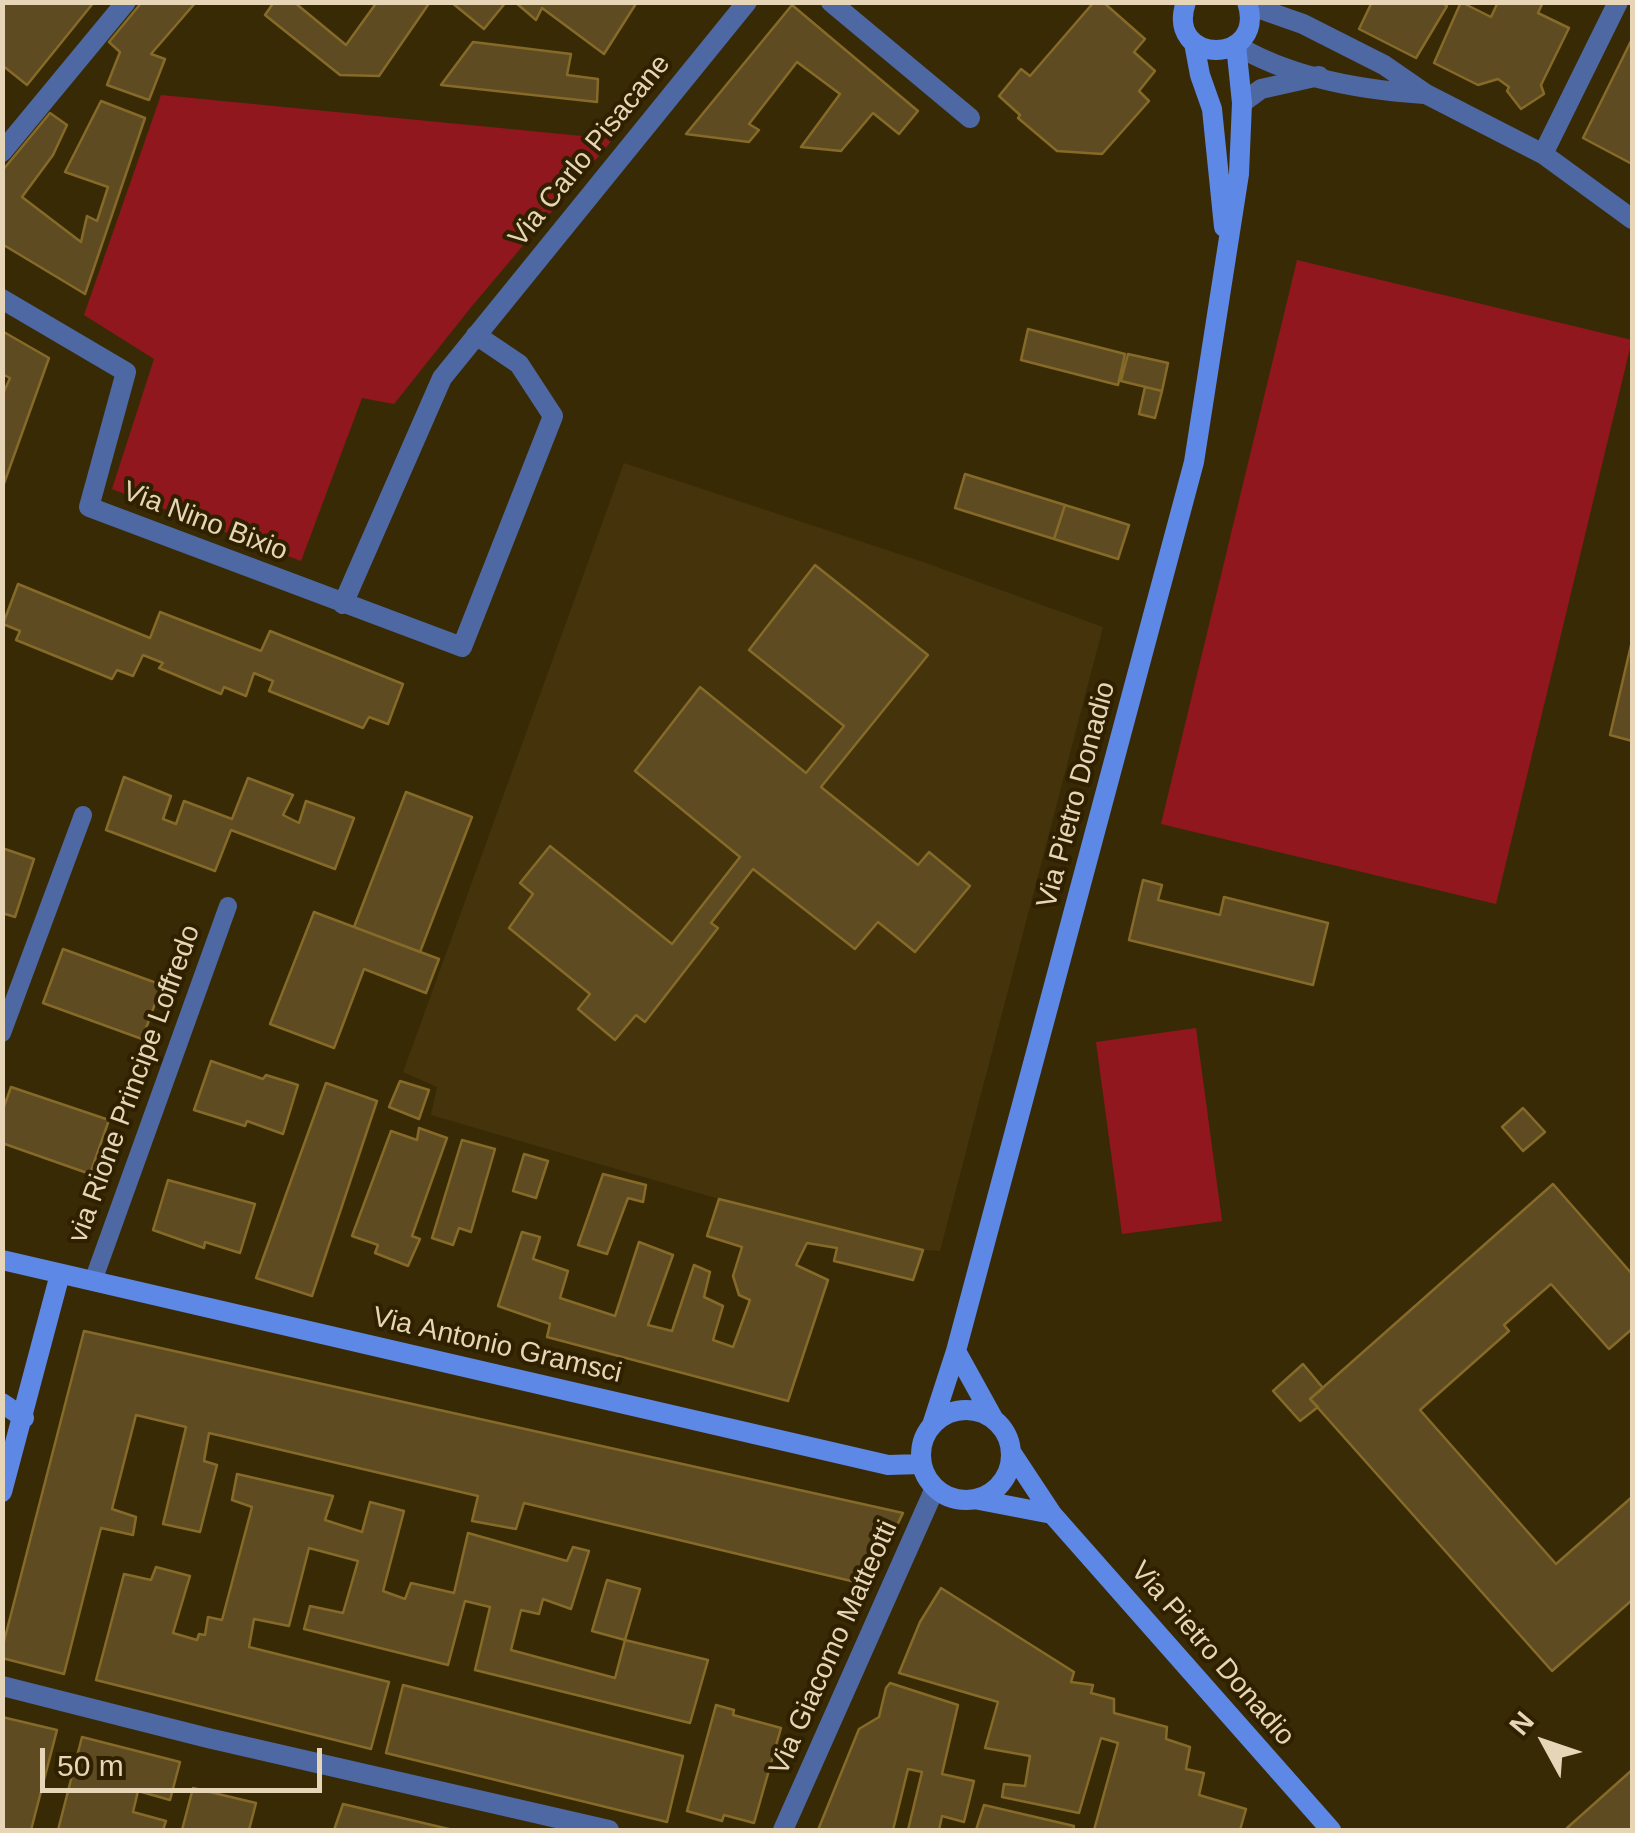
<!DOCTYPE html>
<style>
body{margin:0}
#map{position:relative;width:1635px;height:1833px;overflow:hidden;background:#392a06;font-family:Helvetica,sans-serif}
canvas{display:block}
.frame{position:absolute;inset:0;border:5px solid #e6d6b7;pointer-events:none}
.north{position:absolute;left:1495px;top:1693px;width:100px;height:100px;-webkit-text-stroke:8px #2f2000;paint-order:stroke;rotate:310deg;font-size:28px;font-weight:700;line-height:40px;text-align:center;color:#e6d6b7}
.north::after{content:'';display:block;margin:auto;width:35px;height:45px;background:#e6d6b7;clip-path:polygon(50% 0,100% 100%,50% 72%,0 100%)}
.scale{position:absolute;left:40px;top:1748px;width:282px;height:45px;box-sizing:border-box;border:5px solid #e6d6b7;border-top:0;padding-left:12px;font-size:30px;line-height:35px;white-space:nowrap;color:#e6d6b7;-webkit-text-stroke:8px #2f2000;paint-order:stroke}
</style>
<div id="map">
<canvas width="1635" height="1833"></canvas>
<div class="frame"></div>
<div class="north">N</div>
<div class="scale">50 m</div>
</div>
<script>
const context = document.querySelector('canvas').getContext('2d');
context.lineJoin = 'round';
function fillPath(path, color) {
  context.fillStyle = color;
  context.fill(path, 'evenodd');
}
function stroke(path, color, width, dash) {
  context.strokeStyle = color;
  context.lineWidth = width;
  context.lineCap = dash ? 'butt' : 'round';
  context.setLineDash(dash || []);
  context.stroke(path);
}
function label(font, color, halo, rows, align = 'center') {
  context.font = font + ' Helvetica,sans-serif';
  context.lineWidth = 8;
  context.setLineDash([]);
  context.textBaseline = 'middle';
  context.strokeStyle = halo;
  context.fillStyle = color;
  for (const [text, x, y, turn = 0] of rows) {
    context.save();
    context.translate(x, y);
    context.rotate((+turn || 0) * Math.PI / 180);
    context.textAlign = isNaN(turn) ? turn : align;
    if (halo) context.strokeText(text, 0, 0);
    context.fillText(text, 0, 0);
    context.restore();
  }
}
fillPath(new Path2D(`
 M 624,463 L 926,563 L 1103,627 L 940,1251 L 923,1250 L 719,1199 L 431,1115 L 437,1087 L 403,1072 Z`), '#44330b');
fillPath(new Path2D(`
 M 161,95 L 613,139 L 472,306 L 394,404 L 362,398 L 301,561 L 112,489 L 154,359 L 84,315 Z
 M 1297,260 L 1632,340 L 1496,904 L 1161,824 Z
 M 1196,1028 L 1222,1221 L 1122,1234 L 1096,1042 Z`), '#91171e');
const building = new Path2D(`
 M 2,2 L 94,2 L 27,85 L 2,65 Z
 M 142,2 L 196,2 L 151,54 L 165,59 L 149,100 L 107,85 L 120,52 L 109,42 Z
 M 274,2 L 294,2 L 346,45 L 377,2 L 430,2 L 379,76 L 340,75 L 265,15 Z
 M 451,2 L 506,2 L 484,29 Z
 M 515,2 L 637,2 L 604,54 L 542,8 L 536,20 Z
 M 1094,2 L 1103,2 L 1145,39 L 1134,52 L 1155,71 L 1139,91 L 1149,101 L 1102,154 L 1057,151 L 1018,118 L 1020,115 L 999,96 L 1021,69 L 1030,76 Z
 M 1372,2 L 1440,2 L 1447,6 L 1416,58 L 1359,29 Z
 M 1461,2 L 1491,17 L 1498,2 L 1543,2 L 1538,13 L 1569,28 L 1541,85 L 1544,94 L 1521,109 L 1507,91 L 1509,87 L 1498,79 L 1478,85 L 1434,63 Z
 M 792,5 L 918,111 L 899,134 L 873,113 L 841,151 L 801,147 L 840,94 L 797,62 L 749,124 L 759,130 L 749,142 L 686,134 Z
 M 1632,39 L 1632,164 L 1583,138 Z
 M 473,42 L 571,54 L 567,75 L 598,79 L 597,102 L 441,85 Z
 M 101,101 L 145,118 L 85,294 L 2,244 L 2,171 L 50,113 L 67,125 L 53,155 L 22,197 L 81,242 L 87,216 L 97,221 L 108,187 L 65,172 Z
 M 1028,329 L 1125,354 L 1118,385 L 1021,360 Z
 M 2,331 L 49,358 L 2,489 L 2,396 L 10,378 L 2,374 Z
 M 1128,354 L 1168,363 L 1162,391 L 1121,381 Z
 M 1145,387 L 1162,391 L 1155,418 L 1139,414 Z
 M 965,474 L 1065,505 L 1054,539 L 955,508 Z
 M 1065,505 L 1129,525 L 1118,559 L 1054,539 Z
 M 815,565 L 928,655 L 821,787 L 918,865 L 929,852 L 970,886 L 915,952 L 878,922 L 855,949 L 753,869 L 711,923 L 718,928 L 645,1022 L 636,1015 L 615,1040 L 578,1009 L 590,994 L 509,928 L 533,894 L 520,883 L 550,846 L 672,944 L 740,857 L 635,771 L 700,687 L 806,773 L 844,726 L 749,650 Z
 M 18,584 L 150,638 L 160,612 L 261,651 L 270,631 L 403,684 L 388,724 L 369,717 L 363,728 L 269,691 L 273,681 L 254,673 L 246,696 L 224,687 L 221,694 L 159,668 L 163,663 L 143,655 L 133,676 L 117,670 L 112,679 L 16,640 L 20,631 L 3,624 Z
 M 1632,641 L 1632,741 L 1610,735 Z
 M 124,777 L 171,796 L 163,819 L 176,824 L 184,801 L 232,819 L 248,778 L 293,795 L 283,815 L 299,823 L 306,801 L 354,818 L 335,869 L 231,830 L 215,871 L 106,830 Z
 M 406,792 L 472,817 L 420,952 L 354,927 Z
 M 2,848 L 34,859 L 15,917 L 2,913 Z
 M 1143,880 L 1162,885 L 1158,900 L 1220,915 L 1224,897 L 1328,923 L 1313,985 L 1129,940 Z
 M 314,912 L 439,959 L 426,993 L 364,969 L 334,1048 L 270,1024 Z
 M 63,949 L 162,985 L 142,1039 L 43,1003 Z
 M 211,1061 L 263,1079 L 266,1075 L 298,1085 L 283,1134 L 247,1121 L 245,1126 L 194,1110 Z
 M 400,1081 L 429,1090 L 419,1119 L 389,1107 Z
 M 326,1083 L 377,1101 L 312,1296 L 256,1278 Z
 M 11,1087 L 109,1120 L 90,1174 L 2,1143 L 2,1112 Z
 M 1523,1108 L 1545,1132 L 1523,1151 L 1502,1127 Z
 M 419,1128 L 447,1138 L 412,1236 L 420,1239 L 408,1266 L 375,1253 L 378,1245 L 352,1236 L 391,1131 L 417,1140 Z
 M 462,1140 L 495,1149 L 471,1232 L 459,1228 L 453,1245 L 432,1238 Z
 M 524,1154 L 548,1161 L 536,1198 L 513,1191 Z
 M 603,1174 L 646,1185 L 643,1202 L 628,1198 L 607,1254 L 578,1245 Z
 M 168,1180 L 255,1204 L 240,1253 L 205,1242 L 204,1248 L 153,1230 Z
 M 1553,1184 L 1632,1274 L 1632,1329 L 1609,1349 L 1551,1284 L 1504,1325 L 1509,1331 L 1420,1410 L 1556,1564 L 1632,1497 L 1632,1600 L 1552,1671 L 1310,1399 Z
 M 719,1199 L 923,1250 L 913,1280 L 834,1261 L 837,1248 L 807,1243 L 796,1265 L 828,1280 L 788,1401 L 547,1337 L 550,1324 L 498,1306 L 522,1232 L 540,1237 L 533,1259 L 568,1271 L 560,1298 L 615,1316 L 639,1242 L 673,1255 L 648,1325 L 672,1331 L 694,1265 L 710,1272 L 704,1297 L 723,1306 L 713,1340 L 733,1347 L 750,1300 L 739,1295 L 733,1276 L 742,1247 L 707,1236 Z
 M 84,1331 L 903,1513 L 868,1585 L 524,1503 L 516,1529 L 472,1521 L 478,1496 L 209,1433 L 204,1461 L 217,1465 L 200,1532 L 163,1524 L 186,1427 L 136,1415 L 112,1509 L 136,1517 L 133,1535 L 101,1528 L 64,1674 L 2,1658 L 2,1649 Z
 M 1303,1364 L 1323,1388 L 1310,1399 L 1318,1407 L 1300,1421 L 1273,1391 Z
 M 237,1474 L 333,1496 L 325,1520 L 362,1532 L 370,1502 L 404,1511 L 383,1591 L 405,1599 L 411,1583 L 454,1593 L 468,1533 L 567,1561 L 573,1547 L 589,1551 L 571,1609 L 543,1599 L 539,1614 L 521,1610 L 511,1650 L 615,1678 L 625,1640 L 708,1660 L 690,1723 L 475,1670 L 490,1607 L 465,1601 L 448,1665 L 304,1629 L 310,1606 L 343,1613 L 358,1561 L 309,1548 L 289,1626 L 254,1619 L 249,1647 L 389,1682 L 371,1749 L 96,1680 L 124,1574 L 151,1580 L 156,1567 L 190,1576 L 173,1633 L 197,1640 L 199,1634 L 205,1635 L 208,1617 L 222,1620 L 252,1507 L 232,1500 Z
 M 607,1580 L 640,1589 L 625,1640 L 592,1631 Z
 M 941,1588 L 1074,1672 L 1071,1682 L 1093,1685 L 1091,1693 L 1114,1699 L 1114,1713 L 1167,1727 L 1166,1739 L 1190,1747 L 1186,1769 L 1204,1773 L 1199,1795 L 1246,1809 L 1240,1830 L 1094,1830 L 1118,1743 L 1101,1738 L 1079,1813 L 1002,1797 L 1004,1784 L 1025,1786 L 1030,1756 L 985,1748 L 998,1702 L 899,1673 L 920,1622 Z
 M 890,1683 L 958,1705 L 942,1774 L 974,1781 L 964,1822 L 942,1816 L 939,1830 L 908,1830 L 922,1772 L 908,1769 L 893,1830 L 818,1830 L 859,1729 L 879,1717 L 886,1688 Z
 M 403,1685 L 683,1756 L 667,1822 L 386,1753 Z
 M 716,1705 L 734,1710 L 733,1715 L 781,1728 L 754,1823 L 724,1815 L 722,1821 L 687,1811 Z
 M 2,1717 L 57,1730 L 31,1830 L 2,1830 Z
 M 82,1737 L 180,1762 L 170,1800 L 138,1791 L 133,1812 L 166,1821 L 163,1830 L 58,1830 Z
 M 1632,1770 L 1632,1830 L 1569,1830 L 1567,1828 Z
 M 193,1788 L 256,1803 L 249,1830 L 182,1830 Z
 M 343,1804 L 453,1830 L 334,1830 Z
 M 984,1805 L 1074,1826 L 1073,1830 L 976,1830 Z`);
fillPath(building, '#5f4b22');
stroke(building, '#866a28', 2.5);
stroke(new Path2D(`
 M 2,1033 L 83,815
 M 93,1281 L 228,906`), '#4d68a3', 18);
stroke(new Path2D(`
 M 831,2 L 970,118
 M 1249,5 L 1303,24 L 1384,65 L 1426,94 L 1543,154 L 1632,219
 M 1236,45 C 1291,78 1361,90 1424,94
 M 1242,103 L 1261,89 L 1319,76
 M 2,152 L 126,2
 M 1543,154 L 1618,2
 M 2,299 L 126,372 L 89,507 L 462,647 L 553,416 L 519,364 L 476,335
 M 343,604 L 442,378 L 747,2
 M 2,1686 L 208,1738 L 609,1830
 M 783,1830 L 935,1488`), '#4d68a3', 20);
stroke(new Path2D(`
 M 1186,2 C 1164,66 1268,66 1247,2
 M 1194,43 L 1200,75 L 1212,109 L 1224,227
 M 2,1260 L 888,1465 L 922,1464
 M 956,1351 L 993,1418
 M 2,1403 L 24,1418
 M921 1455a45 45 0 1 1 90 0a45 45 0 1 1-90 0Z
 M 932,1425 L 956,1351 L 1194,462 L 1239,174 L 1242,103 L 1236,45
 M 1011,1452 L 1052,1514 L 1331,1830
 M 2,1492 L 60,1274
 M 974,1499 L 1052,1514`), '#5e88e6', 20);
label('28px', '#e6d6b7', '#2f2000', [
 ["Via Carlo Pisacane",590,151,-51],
 ["Via Nino Bixio",205,522,21],
 ["Via Pietro Donadio",1077,795,-75],
 ["via Rione Principe Loffredo",135,1084,-70],
 ["Via Antonio Gramsci",497,1346,13],
 ["Via Giacomo Matteotti",834,1648,-66],
 ["Via Pietro Donadio",1212,1654,49]
]);
</script>
